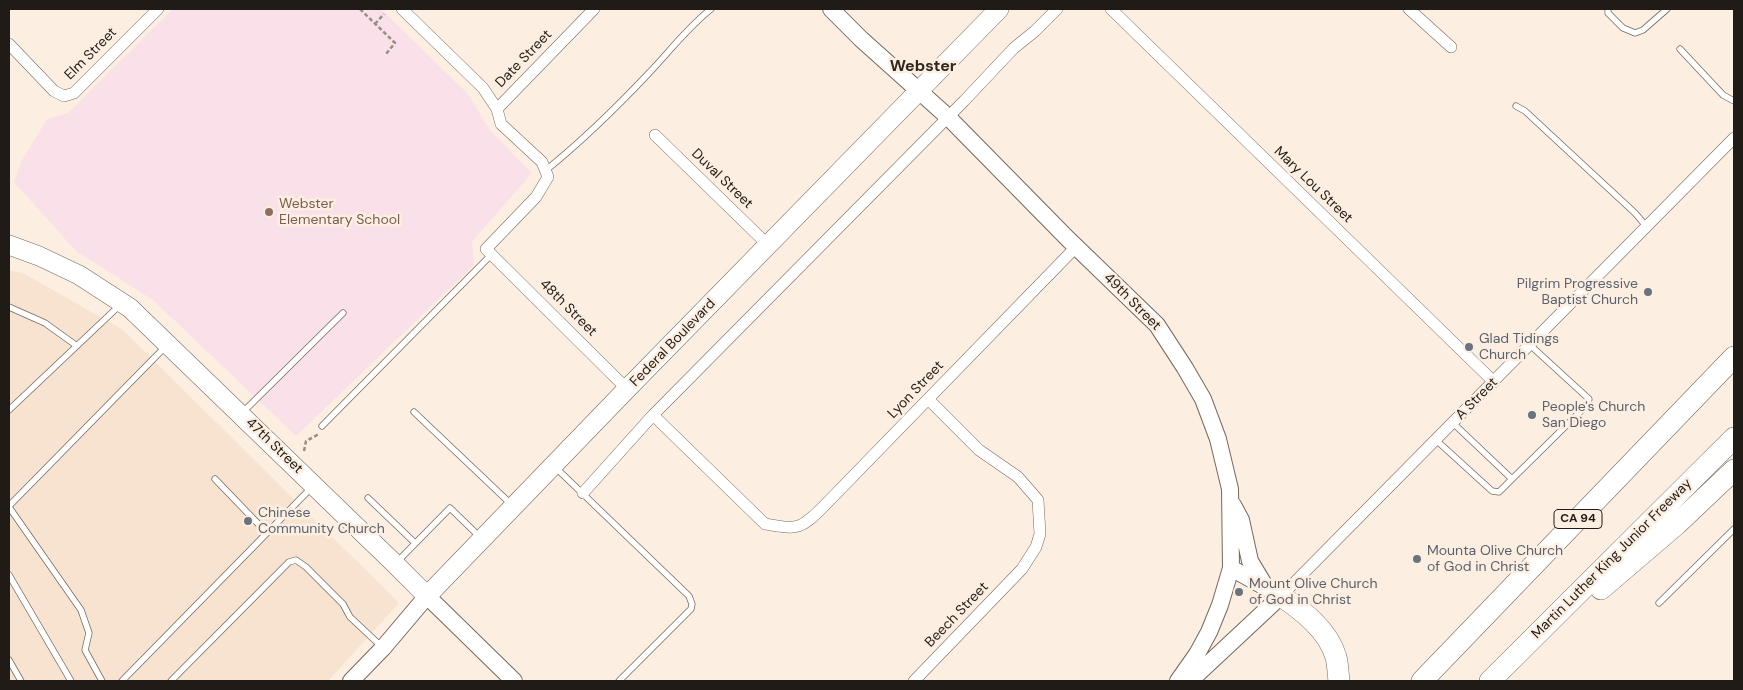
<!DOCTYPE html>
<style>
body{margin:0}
#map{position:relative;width:1743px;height:690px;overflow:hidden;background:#fcefe1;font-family:"DM Sans",sans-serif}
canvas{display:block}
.frame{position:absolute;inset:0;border:10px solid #201b16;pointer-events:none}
</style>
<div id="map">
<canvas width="1743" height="690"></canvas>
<div class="frame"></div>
</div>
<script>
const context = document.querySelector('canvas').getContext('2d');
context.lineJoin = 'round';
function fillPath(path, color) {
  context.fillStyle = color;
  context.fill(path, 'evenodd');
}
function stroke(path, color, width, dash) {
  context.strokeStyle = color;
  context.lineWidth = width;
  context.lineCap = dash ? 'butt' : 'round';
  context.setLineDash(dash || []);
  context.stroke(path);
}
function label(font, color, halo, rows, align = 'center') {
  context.font = font + ' "DM Sans",sans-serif';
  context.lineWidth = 5;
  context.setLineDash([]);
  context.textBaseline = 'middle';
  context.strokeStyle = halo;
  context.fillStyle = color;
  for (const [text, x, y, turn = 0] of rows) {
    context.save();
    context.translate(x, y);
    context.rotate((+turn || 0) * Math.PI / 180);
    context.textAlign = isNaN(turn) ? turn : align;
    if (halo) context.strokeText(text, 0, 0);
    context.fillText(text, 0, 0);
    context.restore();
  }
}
fillPath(new Path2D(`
 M 9,270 L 23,273 L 123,330 L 399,603 L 328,681 L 9,681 Z`), '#f7e3d0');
fillPath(new Path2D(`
 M 173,9 L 381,9 L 468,94 L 490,130 L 532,173 L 472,242 L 474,265 L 296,436 L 153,300 L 76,251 L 14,182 L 21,162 L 47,119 L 68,113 Z`), '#f9e0e9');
const lane = new Path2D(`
 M 1608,9 L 1608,13 L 1623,28 L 1635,33 L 1643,30 L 1667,9
 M 1680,49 L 1723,95 L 1734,101
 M 1516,106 L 1525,111 L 1635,213 L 1647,227
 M 545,171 C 582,141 617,107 649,73 C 670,51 687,28 711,9
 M 9,307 L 45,323 L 77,346
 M 9,410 L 120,305
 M 414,412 L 512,505
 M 242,413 L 343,313
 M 1453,423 L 1512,479 L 1588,404 L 1589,399 L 1530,345
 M 322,426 L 492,254
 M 1436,440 L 1492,491 L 1499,492 L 1512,479
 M 555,467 L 689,596 L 692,604 L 691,609 L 619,681
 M 215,479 L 267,533
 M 368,498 L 415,543
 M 9,506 L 165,347
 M 9,507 L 81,610 L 89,633 L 85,650 L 102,681
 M 397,562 L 450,508 L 481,538
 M 9,575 L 71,681
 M 1659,603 L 1734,529
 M 9,660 L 21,681
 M 122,681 L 311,488
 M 171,681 L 289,562 L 296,560 L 306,567 L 343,604 L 350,617 L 382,647`);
const street = new Path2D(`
 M 402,9 L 483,88 L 497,109 L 501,124 L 542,162 L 548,177 L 536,197 L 486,249 L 627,389
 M 1111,9 L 1494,382
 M 1409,9 L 1451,47
 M 9,44 L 54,91 L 64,96 L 74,93 L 158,9
 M 497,109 L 594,9
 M 655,135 L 768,245
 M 653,415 L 765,524 C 797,529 799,531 823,507 L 1076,247
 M 583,493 L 653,415 L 964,101 L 1014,48 L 1035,31 L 1057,9
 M 1281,596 L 1734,138
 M 914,681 L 1022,569 L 1036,547 L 1040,534 L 1038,500 L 1018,477 L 979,450 L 928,399`);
const secondary = new Path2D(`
 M 831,9 L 861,39 L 948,117 L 1068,239 L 1157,325 L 1185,368 L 1203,399 L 1218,439 L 1230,489 L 1231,568 L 1220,605 L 1209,632 L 1197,654 L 1178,681
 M 1233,505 L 1241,520 L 1250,561 L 1265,586
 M 351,681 L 383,648 L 427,596 L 514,681
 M 1190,681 L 1281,596 L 1231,568`);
const primary = new Path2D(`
 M 9,245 L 39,256 L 79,275 L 130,308 L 395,564 L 427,596 L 627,389 L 999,9`);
const highway = new Path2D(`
 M 1601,589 L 1677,524 L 1734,470
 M 1281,596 C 1303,611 1328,630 1336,657 C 1338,665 1338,674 1339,681
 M 1422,681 L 1734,357
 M 1490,681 L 1734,438`);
stroke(lane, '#75695d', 7);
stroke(street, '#75695d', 12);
stroke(secondary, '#75695d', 18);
stroke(primary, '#75695d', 20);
stroke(highway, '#75695d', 22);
stroke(new Path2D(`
 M 360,9 L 395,43 L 386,54
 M 375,24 L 384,14
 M 304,451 L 306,441 L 319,434`), '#988e84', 2.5, [4, 2.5]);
stroke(lane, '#fff', 5.5);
stroke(street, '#fff', 11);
stroke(secondary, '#fff', 16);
stroke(primary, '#fff', 19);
stroke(highway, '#fff', 21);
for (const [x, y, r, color] of [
 [269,212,5,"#8d6e63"],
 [1648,292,5,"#6b7280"],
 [1469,347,5,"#6b7280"],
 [1532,415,5,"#6b7280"],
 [248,521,5,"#6b7280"],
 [1417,559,5,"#6b7280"],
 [1239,592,5,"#6b7280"]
]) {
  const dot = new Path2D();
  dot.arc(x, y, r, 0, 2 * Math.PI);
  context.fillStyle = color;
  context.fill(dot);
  stroke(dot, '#fcefe1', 2);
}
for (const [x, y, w] of [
 [1578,519,48]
]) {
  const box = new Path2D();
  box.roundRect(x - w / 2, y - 9.5, w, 19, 4);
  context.fillStyle = '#fcefe1';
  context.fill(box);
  stroke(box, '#201b16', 1);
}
label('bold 12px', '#201b16', null, [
 ["CA 94",1578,519]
]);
label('14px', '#201b16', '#fcefe1', [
 ["Elm Street",91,54,-45],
 ["Date Street",524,59,-46],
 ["Duval Street",722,179,44],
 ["Mary Lou Street",1313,185,44],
 ["49th Street",1132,302,45],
 ["48th Street",568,308,45],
 ["Federal Boulevard",673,343,-46],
 ["Lyon Street",916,390,-46],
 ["A Street",1477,399,-45],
 ["47th Street",274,446,44],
 ["Martin Luther King Junior Freeway",1612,559,-45],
 ["Beech Street",957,615,-46]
]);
label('14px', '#785e54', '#fcefe1', [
 ["Webster",279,204],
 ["Elementary School",279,220]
], 'left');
label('14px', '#5b616d', '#fcefe1', [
 ["Pilgrim Progressive",1638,284,"right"],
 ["Baptist Church",1638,300,"right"],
 ["Glad Tidings",1479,339],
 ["Church",1479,355],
 ["People's Church",1542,407],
 ["San Diego",1542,423],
 ["Chinese",258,513],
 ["Community Church",258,529],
 ["Mounta Olive Church",1427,551],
 ["of God in Christ",1427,567],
 ["Mount Olive Church",1249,584],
 ["of God in Christ",1249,600]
], 'left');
label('bold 16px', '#31281d', '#fcefe1', [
 ["Webster",923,67]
]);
</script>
